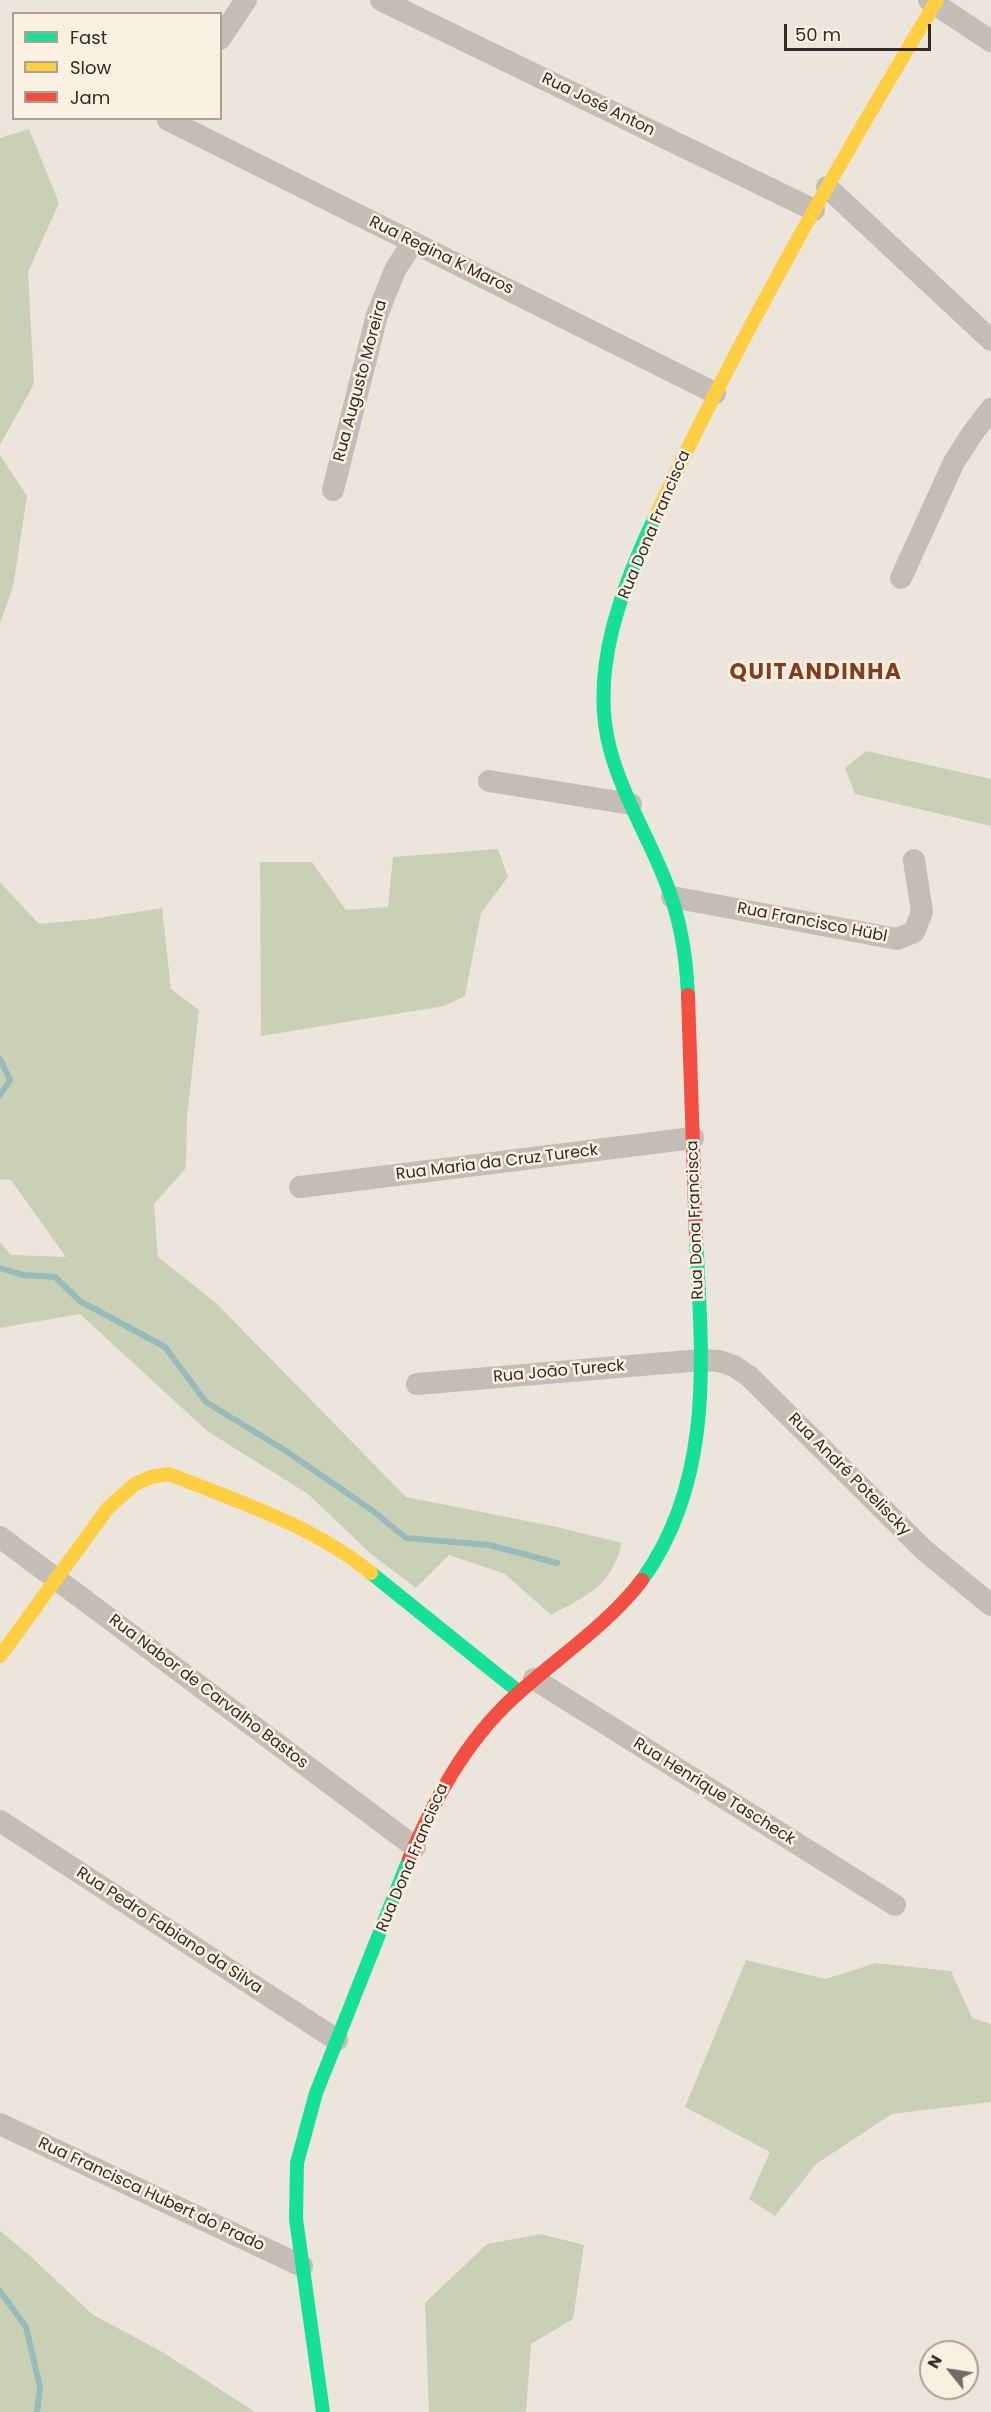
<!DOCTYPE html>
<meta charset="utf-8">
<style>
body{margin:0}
#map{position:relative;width:991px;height:2412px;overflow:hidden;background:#ebe5dc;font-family:Poppins,sans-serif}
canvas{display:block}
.legend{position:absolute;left:12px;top:12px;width:210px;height:108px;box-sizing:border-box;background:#f9f0e2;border:2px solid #aaa196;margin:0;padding:8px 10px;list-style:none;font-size:18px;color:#332a25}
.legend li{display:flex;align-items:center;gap:12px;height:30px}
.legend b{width:30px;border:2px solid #aaa196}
.north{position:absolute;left:919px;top:2340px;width:60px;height:60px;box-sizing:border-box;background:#f9f0e2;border:2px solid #aaa196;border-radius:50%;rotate:300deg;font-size:16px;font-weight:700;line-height:24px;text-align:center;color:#332a25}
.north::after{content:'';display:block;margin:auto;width:21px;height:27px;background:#736b65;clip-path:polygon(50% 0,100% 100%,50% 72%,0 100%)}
.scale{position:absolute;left:784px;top:24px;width:147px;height:27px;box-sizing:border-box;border:3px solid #332a25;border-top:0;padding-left:8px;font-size:18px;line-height:21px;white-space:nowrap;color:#332a25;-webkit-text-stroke:4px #f9f0e2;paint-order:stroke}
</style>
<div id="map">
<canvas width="991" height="2412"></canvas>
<ul class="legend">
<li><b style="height:8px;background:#16e098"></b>Fast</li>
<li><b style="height:8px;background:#ffcf43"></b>Slow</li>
<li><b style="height:8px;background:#f24e42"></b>Jam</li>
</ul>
<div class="north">N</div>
<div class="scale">50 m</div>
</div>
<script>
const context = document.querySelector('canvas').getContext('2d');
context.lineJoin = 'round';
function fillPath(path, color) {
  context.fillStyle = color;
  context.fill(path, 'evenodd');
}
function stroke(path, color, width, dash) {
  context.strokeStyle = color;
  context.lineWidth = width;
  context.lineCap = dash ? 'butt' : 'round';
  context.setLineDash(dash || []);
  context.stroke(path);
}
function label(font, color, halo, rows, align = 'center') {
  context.font = font + ' Poppins,sans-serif';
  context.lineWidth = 5;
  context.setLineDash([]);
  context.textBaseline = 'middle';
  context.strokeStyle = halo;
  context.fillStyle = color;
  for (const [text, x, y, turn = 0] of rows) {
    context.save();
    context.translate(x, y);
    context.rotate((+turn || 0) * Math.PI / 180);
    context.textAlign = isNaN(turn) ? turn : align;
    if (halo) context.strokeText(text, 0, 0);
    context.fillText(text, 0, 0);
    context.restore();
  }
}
fillPath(new Path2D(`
 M 29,129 L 59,203 L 28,272 L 34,384 L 0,445 L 0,138 Z
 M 0,455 L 27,496 L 13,587 L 0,623 Z
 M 866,751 L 991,779 L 991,826 L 855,794 L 845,768 Z
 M 498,849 L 508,877 L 481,913 L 465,996 L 444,1006 L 261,1036 L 260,862 L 312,862 L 346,910 L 388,907 L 393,857 Z
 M 0,882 L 39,924 L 93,919 L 162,908 L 171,989 L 199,1010 L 187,1116 L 186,1168 L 154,1204 L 158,1257 L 216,1303 L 406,1497 L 557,1527 L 622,1543 C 610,1588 589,1594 551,1615 L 505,1574 L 449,1555 L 416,1588 L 371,1554 L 308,1494 L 207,1431 L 80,1314 L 0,1328 L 0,1242 L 11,1255 L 66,1257 L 11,1180 L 0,1179 Z
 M 746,1960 L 826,1979 L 876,1963 L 951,1971 L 972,2018 L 991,2024 L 991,2102 L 892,2114 L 816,2164 L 775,2216 L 749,2199 L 770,2152 L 685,2107 Z
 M 0,2231 L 28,2254 L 92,2314 L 164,2353 L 255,2412 L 0,2412 Z
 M 541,2234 L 584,2245 L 573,2319 L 531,2344 L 526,2412 L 429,2412 L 425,2303 L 487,2244 Z`), '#cad0b6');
stroke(new Path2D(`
 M 0,1059 L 10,1080 L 0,1095
 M 0,1268 L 23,1275 L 55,1277 L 80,1301 L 165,1347 L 206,1402 L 286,1451 L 373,1511 L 406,1538 L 489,1545 L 557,1563
 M 0,2291 L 26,2327 L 40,2387 L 37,2412`), '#99babb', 6);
stroke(new Path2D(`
 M 381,0 L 814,210
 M 929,0 L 991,41
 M 220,39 L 246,0
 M 168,118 L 168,120 L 715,393
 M 827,187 L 991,340
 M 333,490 L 377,315 L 395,270 L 413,242
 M 901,578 L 954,462 L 972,434 L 991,409
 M 489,781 L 631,804
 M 672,897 L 897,939 L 914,932 L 922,912 L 914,860
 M 300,1187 L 693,1138
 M 417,1384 L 701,1360 L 719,1361 L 734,1366 L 750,1377 L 924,1550 L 991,1605
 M 0,1537 L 415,1847
 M 534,1679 L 895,1905
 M 0,1821 L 337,2040
 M 0,2124 L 302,2266`), '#c3bdb6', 22);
stroke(new Path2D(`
 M 655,517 C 622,587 589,671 610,749 C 622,794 646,833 663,875 C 680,915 686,953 688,995
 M 371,1573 L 519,1692
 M 642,1580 C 715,1479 702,1356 696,1238
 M 323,2412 L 296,2219 L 297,2163 L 316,2093 L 409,1859`), '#16e098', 14);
stroke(new Path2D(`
 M 655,517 C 738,339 836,168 937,0
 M 0,1656 L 108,1508 L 135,1484 L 151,1477 L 169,1474 C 239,1502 312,1525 371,1573`), '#ffcf43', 14);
stroke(new Path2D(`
 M 688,995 L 696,1238
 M 409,1859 C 434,1800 465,1742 513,1698 C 555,1659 607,1626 642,1580`), '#f24e42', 14);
label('16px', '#332a25', '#f9f0e2', [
 ["Rua José Anton",598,105,26],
 ["Rua Regina K Maros",441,256,26],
 ["Rua Augusto Moreira",361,381,-75],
 ["Rua Dona Francisca",655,525,-67],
 ["Rua Francisco Hübl",812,923,11],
 ["Rua Maria da Cruz Tureck",497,1163,-7],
 ["Rua Dona Francisca",696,1220,-92],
 ["Rua João Tureck",559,1372,-5],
 ["Rua André Poteliscky",849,1475,45],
 ["Rua Nabor de Carvalho Bastos",208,1692,37],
 ["Rua Henrique Tascheck",714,1792,32],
 ["Rua Dona Francisca",413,1858,-67],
 ["Rua Pedro Fabiano da Silva",169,1931,33],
 ["Rua Francisca Hubert do Prado",151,2195,25]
]);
context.letterSpacing = '1.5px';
label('bold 22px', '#823d1e', '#f9f0e2', [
 ["QUITANDINHA",816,673]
]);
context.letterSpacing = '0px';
</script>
